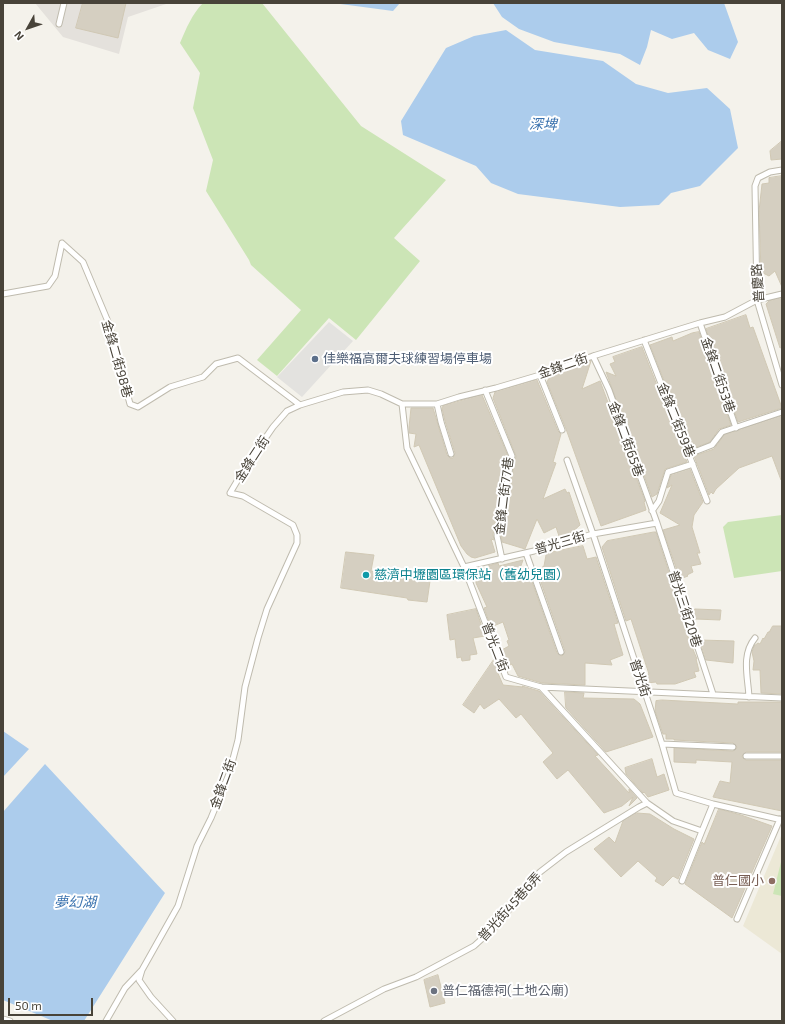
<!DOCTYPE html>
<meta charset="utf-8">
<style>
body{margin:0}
#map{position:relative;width:785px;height:1024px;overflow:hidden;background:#f4f2eb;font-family:"Exo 2",sans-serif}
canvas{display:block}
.frame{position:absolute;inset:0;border:4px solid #484339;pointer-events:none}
.north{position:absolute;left:8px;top:8px;width:40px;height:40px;-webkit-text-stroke:3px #fff;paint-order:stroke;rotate:230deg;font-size:11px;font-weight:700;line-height:16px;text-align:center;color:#484339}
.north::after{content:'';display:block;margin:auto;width:14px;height:18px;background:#484339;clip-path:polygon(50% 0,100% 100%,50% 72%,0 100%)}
.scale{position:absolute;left:8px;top:998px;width:85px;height:18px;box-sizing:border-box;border:2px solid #484339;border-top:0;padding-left:5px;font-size:12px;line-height:14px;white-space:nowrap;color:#484339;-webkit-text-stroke:3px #fff;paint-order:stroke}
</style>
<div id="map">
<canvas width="785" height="1024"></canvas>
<div class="frame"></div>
<div class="north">N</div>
<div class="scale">50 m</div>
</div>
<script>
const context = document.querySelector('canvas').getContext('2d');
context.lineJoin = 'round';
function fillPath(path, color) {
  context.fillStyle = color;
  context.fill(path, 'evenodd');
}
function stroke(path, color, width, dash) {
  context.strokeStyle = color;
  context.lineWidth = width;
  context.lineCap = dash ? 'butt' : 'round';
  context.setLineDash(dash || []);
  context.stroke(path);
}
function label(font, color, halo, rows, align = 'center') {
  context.font = font + ' "Exo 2","Noto Sans TC",sans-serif';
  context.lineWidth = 4;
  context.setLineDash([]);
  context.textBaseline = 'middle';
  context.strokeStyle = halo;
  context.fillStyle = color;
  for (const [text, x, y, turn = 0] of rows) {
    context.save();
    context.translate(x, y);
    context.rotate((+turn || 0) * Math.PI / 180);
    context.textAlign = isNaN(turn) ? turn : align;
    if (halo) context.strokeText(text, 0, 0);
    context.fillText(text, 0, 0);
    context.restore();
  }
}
fillPath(new Path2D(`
 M 35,3 L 169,3 L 128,17 L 119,54 L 63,37 Z`), '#e4e1dc');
fillPath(new Path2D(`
 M 781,836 L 782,836 L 782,954 L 743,926 Z`), '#ece8d6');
fillPath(new Path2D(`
 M 203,3 L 262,3 L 361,126 L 446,180 L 394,238 L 420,261 L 356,340 L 329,318 L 277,376 L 257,360 L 301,310 L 251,265 L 249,260 L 206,191 L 213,160 L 193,108 L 200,73 L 180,43 C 186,29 192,14 203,3 Z
 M 782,515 L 782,571 L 734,578 L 723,527 L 728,522 Z
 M 782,858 L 782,896 L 773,894 Z`), '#cce5b6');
fillPath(new Path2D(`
 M 329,322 L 353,341 L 302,397 L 277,377 Z`), '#e3e2df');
fillPath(new Path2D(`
 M 333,3 L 400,3 L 393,11 Z
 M 493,3 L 724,3 L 738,42 L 730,59 L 708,50 L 694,33 L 672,39 L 651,30 L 647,47 L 640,65 L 620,54 L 554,42 L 519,29 L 502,17 Z
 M 506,30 L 535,50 L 603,61 L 636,84 L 668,93 L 707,88 L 730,109 L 738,148 L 700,186 L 671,193 L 659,205 L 620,207 L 518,194 L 491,183 L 476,166 L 403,135 L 401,121 L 446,48 L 474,36 Z
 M 3,731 L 29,749 L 3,777 Z
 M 45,764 L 165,893 L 84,1021 L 53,1021 L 3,1000 L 3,812 Z`), '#acccec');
const building = new Path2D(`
 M 83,3 L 126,3 L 118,38 L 76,28 Z
 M 782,141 L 782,159 L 771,160 L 770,151 Z
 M 782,176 L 782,287 L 775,271 L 769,276 L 761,272 L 759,211 L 762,184 L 769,183 L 769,178 Z
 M 782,298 L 782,347 L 780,348 L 766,304 L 769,301 Z
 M 746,315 L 750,328 L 753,327 L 782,408 L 738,422 L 706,329 Z
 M 699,332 L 731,425 L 719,429 L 710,442 L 691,449 L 650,345 L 672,337 L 673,341 L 692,333 Z
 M 642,347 L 687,462 L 665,469 L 657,494 L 652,497 L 606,372 L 616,376 L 610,364 L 615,362 L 613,357 Z
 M 591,361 L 582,389 L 600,381 L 645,501 L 644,502 L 646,510 L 601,526 L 566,429 L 547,382 L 550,376 Z
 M 537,380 L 558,431 L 561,434 L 553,462 L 556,463 L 543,499 L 565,489 L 567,493 L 569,492 L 580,525 L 567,537 L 560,539 L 556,527 L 544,533 L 537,519 L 525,549 L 502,542 L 501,536 L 516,456 L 493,398 L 495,392 Z
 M 482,395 L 508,456 L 493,535 L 494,540 L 491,539 L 495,552 L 475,558 L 471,557 L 467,554 L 461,546 L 419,445 L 414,447 L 416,434 L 409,433 L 409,427 L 411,408 L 433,408 L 447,455 L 450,458 L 453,458 L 455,453 L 445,421 L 442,408 L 443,406 Z
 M 782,416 L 782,480 L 781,480 L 772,456 L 739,468 L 716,489 L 713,494 L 711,492 L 709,495 L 694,456 L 714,449 L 724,435 Z
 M 690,469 L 703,502 L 694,515 L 692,527 L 700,553 L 697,553 L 701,564 L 691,566 L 693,572 L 687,575 L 688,576 L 680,579 L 663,530 L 680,525 L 660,513 L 672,485 L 667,488 L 671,475 Z
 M 654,532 L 656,532 L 672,582 L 689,640 L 697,659 L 696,659 L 699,671 L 694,672 L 696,677 L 675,684 L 657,684 L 656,682 L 647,683 L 645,675 L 649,674 L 631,619 L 626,621 L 602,547 L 607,541 Z
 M 583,546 L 587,559 L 596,557 L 618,623 L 614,624 L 623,655 L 610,660 L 612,665 L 585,663 L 585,685 L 542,683 L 518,676 L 512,664 L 506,667 L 500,651 L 509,646 L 507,641 L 509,640 L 503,622 L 491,627 L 484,608 L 487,607 L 476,583 L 476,579 L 479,574 L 488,566 L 498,563 L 499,566 L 523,560 L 517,577 L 529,573 L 557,653 L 562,656 L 564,654 L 565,651 L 537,571 L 540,570 L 541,568 L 544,566 L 546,555 L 548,553 Z
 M 346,552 L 374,555 L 371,571 L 430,581 L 427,602 L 408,600 L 407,598 L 341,588 Z
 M 476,609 L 485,636 L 473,638 L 477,654 L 470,655 L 470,660 L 462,661 L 461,657 L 457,658 L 455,639 L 450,640 L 447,615 Z
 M 695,609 L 721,610 L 720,620 L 695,619 Z
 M 773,626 L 782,626 L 782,694 L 761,693 L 760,670 L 753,670 L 754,661 L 752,652 L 754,646 L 758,643 L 760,644 L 763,638 L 764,639 L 768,632 L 769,632 Z
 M 700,640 L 734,641 L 733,663 L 706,660 Z
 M 495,658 L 499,670 L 497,671 L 503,685 L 523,687 L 522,686 L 539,691 L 598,755 L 595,756 L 629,793 L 629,789 L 637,798 L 629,806 L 633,797 L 622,806 L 604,813 L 568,770 L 557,779 L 543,762 L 553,753 L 521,714 L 516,718 L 499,699 L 484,709 L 480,704 L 474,713 L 463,705 Z
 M 565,692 L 584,693 L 583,698 L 634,699 L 640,704 L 653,737 L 606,752 L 566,708 Z
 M 662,700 L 738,704 L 738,702 L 782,702 L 782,752 L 746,752 L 742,756 L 743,758 L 746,760 L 782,760 L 782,811 L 713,797 L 720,781 L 730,783 L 732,762 L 696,760 L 696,763 L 674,762 L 674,748 L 733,751 L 736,749 L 737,747 L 733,743 L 674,740 L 674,739 L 666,739 L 666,734 L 663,734 L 655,711 L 656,701 Z
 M 652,759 L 657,777 L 664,774 L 669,790 L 648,797 L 644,792 L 643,793 L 626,774 L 625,768 Z
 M 719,809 L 741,815 L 772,826 L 732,918 L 685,884 L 702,842 L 704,844 Z
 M 637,813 L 650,814 L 674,829 L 694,839 L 678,879 L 673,876 L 663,886 L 655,881 L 657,878 L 638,861 L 621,877 L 594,849 L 609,837 L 615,843 L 623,821 Z
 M 438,975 L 445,1003 L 430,1007 L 424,980 Z`);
fillPath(building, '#d5cfc1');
stroke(building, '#d0c8b4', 1);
const lane = new Path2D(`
 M 59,24 L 64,3
 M 782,170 L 770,172 L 758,178 L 755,186 L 757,300 L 782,385
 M 3,294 L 48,286 L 55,276 L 62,243 L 83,262 L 109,324 L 130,404 L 138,407 L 170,387 L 203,377 L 216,364 L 238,358 L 300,405
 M 700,323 L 736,428
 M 644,340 L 707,501
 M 593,356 L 609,390 L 657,523 L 713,694
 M 540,375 L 562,430
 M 485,390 L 512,456 L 497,536 L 502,559
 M 402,404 L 407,448 L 464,567 L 506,677 L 541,687 L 782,698
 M 437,404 L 441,422 L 451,454
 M 689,454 L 712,445 L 722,432 L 782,412
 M 567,460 L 593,534 L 662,744 L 676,793 L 713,804 L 782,820
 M 652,511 L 659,501 L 668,472 L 693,464
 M 526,553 L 561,652
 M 464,567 L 534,551 L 593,534 L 657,523
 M 541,687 L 647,803 L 673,821 L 702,831 L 713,804
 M 749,697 C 748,677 741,655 755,638
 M 662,744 L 733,747
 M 746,756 L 782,756
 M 682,881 L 702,831
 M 737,919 L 780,819
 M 3,1019 L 10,1021
 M 106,1021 L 125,988 L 141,971
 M 173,1021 L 151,997 L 139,980 L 142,970 L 178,906 L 197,846 L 211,818 L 229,774 L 238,740 L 245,687 L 258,638 L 267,609 L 297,543 L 297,535 L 293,525 L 243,496 L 230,493 L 246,466 L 273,427 L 287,411 L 300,405 L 343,392 L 368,390 L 381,394 L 402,404 L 437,404 L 459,397 L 496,388 L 540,375 L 593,356 L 700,323 L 725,317 L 757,300 L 782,294
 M 324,1021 L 384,989 L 416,977 L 474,946 L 494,928 L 540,872 L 566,852 L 639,807 L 647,803`);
stroke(lane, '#bfbbae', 7);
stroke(lane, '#fff', 5);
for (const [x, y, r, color] of [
 [315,359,4,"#5c6f8a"],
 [366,575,4,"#0f9aa8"],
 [772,881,4,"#8d6e63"],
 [434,991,4,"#6b7280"]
]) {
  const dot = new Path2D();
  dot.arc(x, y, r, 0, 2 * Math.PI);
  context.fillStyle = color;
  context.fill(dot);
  stroke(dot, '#fff', 1.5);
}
label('13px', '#484339', '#fff', [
 ["普慶路",758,283,-94],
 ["金鋒二街98巷",117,359,74],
 ["金鋒二街",563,366,-19],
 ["金鋒二街53巷",718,375,71],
 ["金鋒二街59巷",676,420,68],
 ["金鋒二街65巷",626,439,70],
 ["金鋒二街",252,459,-57],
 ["金鋒二街77巷",504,496,-83],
 ["普光三街",560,543,-16],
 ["普光三街20巷",685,609,72],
 ["普光二街",495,647,69],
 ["普光街",640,678,72],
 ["金鋒二街",223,784,-70],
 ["普光街45巷6弄",510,907,-48]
]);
label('13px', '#4e5e75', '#fff', [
 ["佳樂福高爾夫球練習場停車場",323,359]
], 'left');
label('13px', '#0d838f', '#fff', [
 ["慈濟中壢園區環保站（舊幼兒園）",374,575]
], 'left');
label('13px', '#785e54', '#fff', [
 ["普仁國小",764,881]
], 'right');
label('13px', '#5b616d', '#fff', [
 ["普仁福德祠(土地公廟)",442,991]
], 'left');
label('italic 14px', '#3871ae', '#fff', [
 ["深埤",543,124],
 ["夢幻湖",75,902]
]);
</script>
